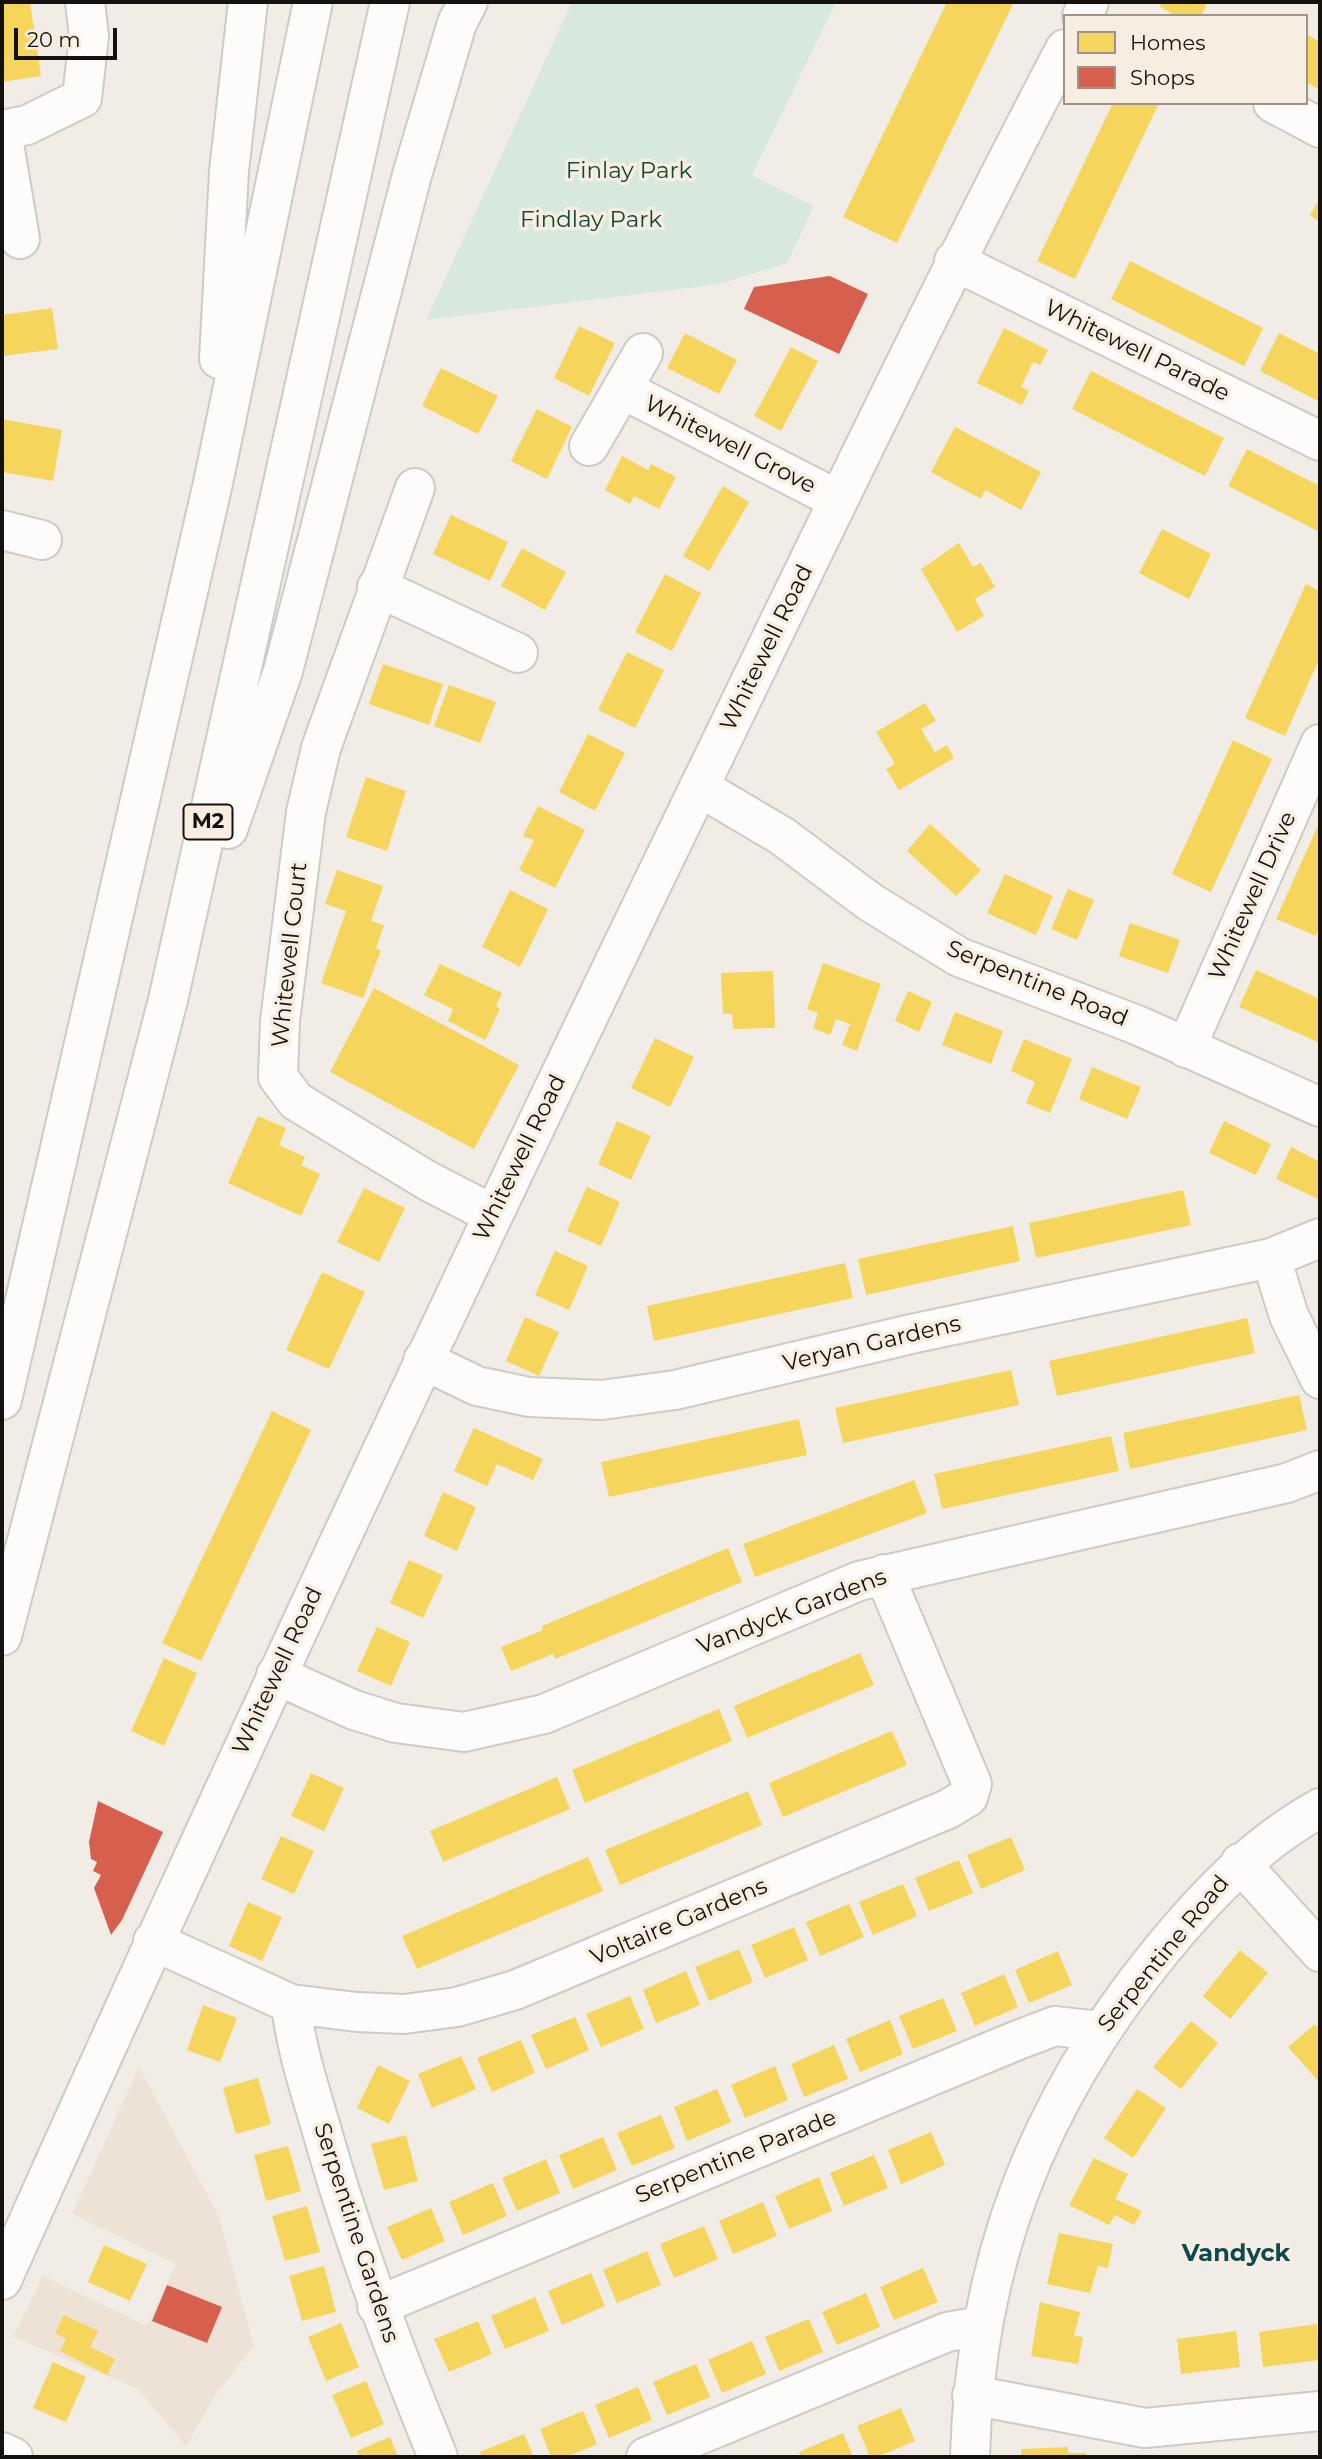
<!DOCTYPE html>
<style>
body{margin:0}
#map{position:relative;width:1322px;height:2459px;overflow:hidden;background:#f2ece6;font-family:Montserrat,sans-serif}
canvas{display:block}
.frame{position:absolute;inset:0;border:4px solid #15110e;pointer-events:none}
.legend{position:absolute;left:1063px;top:14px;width:245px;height:91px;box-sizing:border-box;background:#f7ede1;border:2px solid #9d958d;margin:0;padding:9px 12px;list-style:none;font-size:21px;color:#15110e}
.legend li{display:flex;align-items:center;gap:14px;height:35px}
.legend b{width:35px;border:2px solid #9d958d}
.scale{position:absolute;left:14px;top:28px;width:103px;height:32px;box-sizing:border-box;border:4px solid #15110e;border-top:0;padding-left:9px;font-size:21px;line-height:24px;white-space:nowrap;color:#15110e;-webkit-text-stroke:5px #f7ede1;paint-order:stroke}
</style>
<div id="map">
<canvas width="1322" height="2459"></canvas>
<div class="frame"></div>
<ul class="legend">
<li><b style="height:19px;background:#f6d55c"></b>Homes</li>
<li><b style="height:19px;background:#d6604d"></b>Shops</li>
</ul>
<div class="scale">20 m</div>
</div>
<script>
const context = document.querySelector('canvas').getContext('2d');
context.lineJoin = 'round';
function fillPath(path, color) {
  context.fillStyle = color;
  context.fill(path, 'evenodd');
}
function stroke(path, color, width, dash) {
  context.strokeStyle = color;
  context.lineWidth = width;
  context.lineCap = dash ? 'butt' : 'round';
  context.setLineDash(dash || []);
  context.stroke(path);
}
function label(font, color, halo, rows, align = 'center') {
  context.font = font + ' Montserrat,sans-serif';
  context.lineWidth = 7;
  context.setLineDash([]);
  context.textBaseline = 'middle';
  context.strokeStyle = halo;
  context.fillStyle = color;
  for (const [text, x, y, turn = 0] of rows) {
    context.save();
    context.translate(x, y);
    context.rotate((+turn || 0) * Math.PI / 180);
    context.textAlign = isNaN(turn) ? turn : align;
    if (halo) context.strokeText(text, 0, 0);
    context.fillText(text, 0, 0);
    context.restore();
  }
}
fillPath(new Path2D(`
 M 139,2067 L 219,2217 L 254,2346 L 216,2394 L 186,2446 L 138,2389 L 13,2337 L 43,2276 L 147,2326 L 176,2264 L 72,2214 Z`), '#ede2d5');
fillPath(new Path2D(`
 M 572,2 L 836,2 L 752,175 L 814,206 L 787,263 L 720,284 L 426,320 Z`), '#d7e9dc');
fillPath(new Path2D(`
 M 2,2 L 30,2 L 41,76 L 2,82 Z
 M 947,2 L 1014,2 L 897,243 L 843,217 Z
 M 1162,2 L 1208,2 L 1201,16 L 1176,16 L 1160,7 Z
 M 1306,34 L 1320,42 L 1320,90 L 1306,82 Z
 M 1113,103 L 1159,103 L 1075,279 L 1037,261 Z
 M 1320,198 L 1320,222 L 1310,215 Z
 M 1130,261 L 1263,328 L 1244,366 L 1111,299 Z
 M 52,308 L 58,349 L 2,356 L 2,315 Z
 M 579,326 L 615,343 L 589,396 L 554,378 Z
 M 1004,328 L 1048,350 L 1040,365 L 1033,362 L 1021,387 L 1029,391 L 1022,405 L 977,383 Z
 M 685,333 L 737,360 L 719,394 L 667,368 Z
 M 1279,333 L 1320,354 L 1320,402 L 1260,371 Z
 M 791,347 L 818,361 L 781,431 L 754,416 Z
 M 441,368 L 498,396 L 478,434 L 422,406 Z
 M 1091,371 L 1224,438 L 1205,476 L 1072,409 Z
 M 537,409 L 572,427 L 547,479 L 511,461 Z
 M 2,419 L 62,430 L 53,481 L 2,472 Z
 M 955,427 L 1041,472 L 1021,510 L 985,490 L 981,499 L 931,472 Z
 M 1247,449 L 1320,486 L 1320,532 L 1228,486 Z
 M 622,456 L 648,470 L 651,464 L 676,477 L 659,509 L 634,496 L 630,504 L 605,490 Z
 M 723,486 L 749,502 L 709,571 L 683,556 Z
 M 451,515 L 508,542 L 490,581 L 433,554 Z
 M 1162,529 L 1211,554 L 1189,599 L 1139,573 Z
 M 959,543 L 973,567 L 981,563 L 995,587 L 975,599 L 984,616 L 957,632 L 921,569 Z
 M 522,548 L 566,572 L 545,610 L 501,586 Z
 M 665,574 L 701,593 L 672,651 L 635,632 Z
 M 1306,584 L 1320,591 L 1320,657 L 1285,736 L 1245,718 Z
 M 627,652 L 664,670 L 635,728 L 598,710 Z
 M 383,664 L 443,684 L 429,725 L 369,704 Z
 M 449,685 L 496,702 L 480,743 L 434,726 Z
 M 925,703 L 936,721 L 921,729 L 935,752 L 947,745 L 954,758 L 899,790 L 886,769 L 895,764 L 876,732 Z
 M 588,734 L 625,753 L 595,811 L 559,792 Z
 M 1233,740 L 1272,759 L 1211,892 L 1172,874 Z
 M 366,777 L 406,791 L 387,851 L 346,837 Z
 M 538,806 L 585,830 L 555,888 L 519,870 L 534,840 L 523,836 Z
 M 1320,821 L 1320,926 L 1316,936 L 1276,919 Z
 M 930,824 L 981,870 L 956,896 L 907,851 Z
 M 337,870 L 383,886 L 371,921 L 384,925 L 376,949 L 381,950 L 363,998 L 321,983 L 346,911 L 325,904 Z
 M 1005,874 L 1053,896 L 1036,935 L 987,913 Z
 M 1068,889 L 1094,900 L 1077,940 L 1051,929 Z
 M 510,890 L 548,909 L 520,967 L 482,947 Z
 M 1130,923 L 1180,940 L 1168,973 L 1119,956 Z
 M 823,963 L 881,984 L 857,1051 L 842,1045 L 850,1024 L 836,1019 L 830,1035 L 813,1028 L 818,1013 L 807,1009 Z
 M 440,964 L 502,993 L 496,1006 L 500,1009 L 485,1040 L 448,1021 L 453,1009 L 424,995 Z
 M 1256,970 L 1320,999 L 1320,1043 L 1239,1007 Z
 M 773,971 L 775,1028 L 733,1029 L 732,1014 L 723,1014 L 721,973 Z
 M 374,988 L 519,1065 L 474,1149 L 330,1072 Z
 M 908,991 L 932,1002 L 919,1032 L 895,1021 Z
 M 955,1012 L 1003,1031 L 991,1064 L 942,1045 Z
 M 655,1038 L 694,1057 L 670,1107 L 631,1088 Z
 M 1024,1039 L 1072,1059 L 1050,1113 L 1026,1103 L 1035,1082 L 1011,1071 Z
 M 1092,1067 L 1141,1087 L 1127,1119 L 1079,1099 Z
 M 258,1116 L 286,1128 L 279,1145 L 305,1157 L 301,1165 L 320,1174 L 301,1216 L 228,1183 Z
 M 617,1121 L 651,1136 L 631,1180 L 598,1164 Z
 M 1224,1121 L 1271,1144 L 1256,1175 L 1209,1153 Z
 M 1291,1147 L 1320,1162 L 1320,1200 L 1276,1179 Z
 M 587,1187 L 620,1202 L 601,1246 L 567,1231 Z
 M 364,1188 L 405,1208 L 379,1262 L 337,1242 Z
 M 1183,1190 L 1191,1225 L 1036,1258 L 1029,1223 Z
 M 1013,1226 L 1020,1261 L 866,1295 L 858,1259 Z
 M 555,1251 L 588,1266 L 569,1310 L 535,1295 Z
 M 845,1263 L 853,1298 L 654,1341 L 647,1306 Z
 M 322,1272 L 365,1292 L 329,1369 L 286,1350 Z
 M 525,1317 L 559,1332 L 539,1376 L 506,1361 Z
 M 1247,1318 L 1255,1353 L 1057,1396 L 1049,1361 Z
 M 1011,1370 L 1019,1405 L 843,1443 L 835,1408 Z
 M 1299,1395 L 1307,1430 L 1130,1469 L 1123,1433 Z
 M 272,1411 L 311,1430 L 201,1661 L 162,1643 Z
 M 799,1419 L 807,1455 L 609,1497 L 601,1462 Z
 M 474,1428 L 543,1459 L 533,1480 L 497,1464 L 487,1486 L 454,1471 Z
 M 1111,1436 L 1119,1471 L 942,1509 L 934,1474 Z
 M 914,1480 L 927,1513 L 755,1577 L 743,1544 Z
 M 443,1492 L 476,1507 L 457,1551 L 424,1536 Z
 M 728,1548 L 742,1582 L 555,1659 L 553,1654 L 511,1671 L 501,1647 L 543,1630 L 542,1626 Z
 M 409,1560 L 443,1575 L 423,1618 L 390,1603 Z
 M 377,1627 L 410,1642 L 391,1686 L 357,1671 Z
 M 860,1653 L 874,1685 L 747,1738 L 734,1706 Z
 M 164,1658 L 197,1673 L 164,1746 L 131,1731 Z
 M 719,1709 L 732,1741 L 585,1803 L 572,1770 Z
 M 892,1731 L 907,1765 L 783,1817 L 769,1783 Z
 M 311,1773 L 344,1788 L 324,1831 L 291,1816 Z
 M 557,1777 L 570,1809 L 443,1862 L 430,1831 Z
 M 748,1791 L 762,1825 L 620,1885 L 605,1850 Z
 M 281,1836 L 314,1851 L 294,1894 L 261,1879 Z
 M 1011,1837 L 1025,1870 L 981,1889 L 967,1855 Z
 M 588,1857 L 603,1891 L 417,1969 L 402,1936 Z
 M 959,1860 L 973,1893 L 929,1911 L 915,1878 Z
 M 903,1884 L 917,1916 L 873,1935 L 859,1902 Z
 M 248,1902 L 282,1917 L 262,1961 L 229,1946 Z
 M 849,1904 L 864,1937 L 820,1956 L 806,1922 Z
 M 794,1927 L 808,1960 L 765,1978 L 751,1945 Z
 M 739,1949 L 753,1982 L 709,2001 L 695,1967 Z
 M 1240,1950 L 1268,1973 L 1230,2019 L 1203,1996 Z
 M 1058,1951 L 1072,1985 L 1029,2003 L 1015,1970 Z
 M 686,1971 L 700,2005 L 656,2023 L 643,1990 Z
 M 1004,1974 L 1018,2007 L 975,2026 L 961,1993 Z
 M 630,1996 L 644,2029 L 601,2047 L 586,2014 Z
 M 943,1998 L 957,2031 L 913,2049 L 899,2016 Z
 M 203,2005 L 237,2018 L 220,2062 L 187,2050 Z
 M 575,2017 L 589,2050 L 546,2069 L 531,2035 Z
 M 890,2020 L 903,2054 L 860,2072 L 846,2039 Z
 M 1191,2021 L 1218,2043 L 1181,2089 L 1153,2067 Z
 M 1315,2024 L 1320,2030 L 1320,2083 L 1288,2047 Z
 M 521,2040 L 535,2073 L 492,2092 L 477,2058 Z
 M 834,2045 L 848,2079 L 804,2097 L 791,2064 Z
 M 461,2056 L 476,2089 L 432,2108 L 418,2074 Z
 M 378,2065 L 410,2081 L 389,2124 L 357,2108 Z
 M 775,2066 L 788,2100 L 745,2118 L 731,2085 Z
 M 258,2078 L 271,2124 L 236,2134 L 223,2088 Z
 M 717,2089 L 731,2122 L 687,2141 L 674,2107 Z
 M 1137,2089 L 1166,2108 L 1133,2158 L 1104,2138 Z
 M 661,2115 L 675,2148 L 632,2166 L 617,2133 Z
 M 931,2132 L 945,2165 L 901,2184 L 888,2150 Z
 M 406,2135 L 418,2181 L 384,2190 L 371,2144 Z
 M 603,2137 L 617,2170 L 573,2189 L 559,2155 Z
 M 288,2146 L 301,2191 L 266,2201 L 254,2155 Z
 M 874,2155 L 888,2188 L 844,2206 L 830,2173 Z
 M 1094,2158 L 1128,2174 L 1115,2199 L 1142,2211 L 1134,2225 L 1115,2215 L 1109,2225 L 1069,2205 Z
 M 546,2159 L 560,2193 L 517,2211 L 502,2178 Z
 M 819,2177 L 832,2211 L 789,2229 L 775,2196 Z
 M 493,2183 L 507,2216 L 463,2235 L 449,2202 Z
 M 763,2202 L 777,2236 L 733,2254 L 719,2221 Z
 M 307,2206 L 320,2252 L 285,2261 L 272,2216 Z
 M 431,2208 L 445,2241 L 402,2260 L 387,2227 Z
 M 704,2226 L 718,2259 L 674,2278 L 660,2244 Z
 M 1059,2233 L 1113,2244 L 1108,2268 L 1098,2266 L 1090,2293 L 1047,2284 Z
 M 104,2245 L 147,2264 L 130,2301 L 88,2282 Z
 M 647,2251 L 661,2285 L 617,2303 L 603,2270 Z
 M 324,2266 L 336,2312 L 302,2321 L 289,2276 Z
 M 923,2268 L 938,2302 L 894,2320 L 880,2287 Z
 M 591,2273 L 605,2306 L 562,2325 L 548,2291 Z
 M 866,2293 L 880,2327 L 837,2345 L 822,2312 Z
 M 535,2297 L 549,2331 L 505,2349 L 491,2316 Z
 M 1040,2302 L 1080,2312 L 1074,2336 L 1083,2337 L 1078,2364 L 1031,2356 Z
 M 64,2315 L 98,2331 L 90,2347 L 115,2359 L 107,2375 L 60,2351 L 66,2339 L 55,2333 Z
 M 809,2319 L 823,2352 L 779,2371 L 765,2337 Z
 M 478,2321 L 492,2354 L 449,2372 L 434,2339 Z
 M 341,2323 L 359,2367 L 326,2381 L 308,2337 Z
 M 1317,2324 L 1320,2360 L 1263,2367 L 1259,2332 Z
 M 1236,2331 L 1240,2367 L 1181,2374 L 1177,2339 Z
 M 752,2341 L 766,2374 L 722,2393 L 708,2360 Z
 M 53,2362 L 86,2377 L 66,2422 L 33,2408 Z
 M 696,2364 L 710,2397 L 667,2415 L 653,2382 Z
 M 366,2381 L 384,2424 L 351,2438 L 332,2395 Z
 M 638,2387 L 652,2420 L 609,2438 L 595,2405 Z
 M 901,2408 L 915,2441 L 877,2457 L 870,2457 L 857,2426 Z
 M 583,2411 L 597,2444 L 567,2457 L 551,2457 L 540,2429 Z
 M 843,2433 L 853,2457 L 801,2457 L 799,2452 Z
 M 524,2434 L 534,2457 L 482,2457 L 480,2452 Z
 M 390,2437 L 398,2457 L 359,2457 L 357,2451 Z
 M 1068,2447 L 1068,2453 L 1086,2453 L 1086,2457 L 1021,2457 L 1021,2449 Z`), '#f6d55c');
fillPath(new Path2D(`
 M 830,276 L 868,294 L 839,354 L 744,309 L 754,287 Z
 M 98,1801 L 163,1832 L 122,1920 L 111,1935 L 94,1888 L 101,1875 L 93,1871 L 97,1862 L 91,1859 L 89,1842 Z
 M 167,2285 L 222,2307 L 207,2343 L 152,2321 Z`), '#d6604d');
const minor = new Path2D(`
 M 1273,103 L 1320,128
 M 2,130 L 27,125 L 82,98 L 89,36 L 85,2
 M 2,132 L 20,239
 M 954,261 L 1320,441
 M 622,389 L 838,500
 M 589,446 L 643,353
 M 415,488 L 321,748 L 306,812 L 280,1021 L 278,1077 L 296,1101 L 428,1181 L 492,1214
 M 2,530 L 42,540
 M 377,587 L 518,653
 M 699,787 L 782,836 L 870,902 L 959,957 L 1137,1025 L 1320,1107
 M 1186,1048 L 1320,744
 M 1271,1258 L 1289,1316 L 1320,1379
 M 423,1360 L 477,1386 L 529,1397 L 602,1400 L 675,1390 L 911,1334 L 1271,1258 L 1320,1238
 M 276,1675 L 354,1710 L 396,1723 L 464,1732 L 544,1714 L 859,1581 L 1287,1483 L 1320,1470
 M 1240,1863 L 1320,1952
 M 153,1941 L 291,2004 L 357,2012 L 404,2014 L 457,2007 L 515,1990 L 948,1809 L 968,1797 L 972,1784 L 884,1574
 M 291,2004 C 296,2050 311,2093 324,2138 C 355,2247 395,2352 438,2457
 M 377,2306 L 1018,2040 L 1055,2026 L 1100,2031
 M 972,2395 L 1145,2428 L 1320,2411
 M 2,2452 L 13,2457
 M 646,2457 L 947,2332 L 981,2326
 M 970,2457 C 975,2262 1037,2103 1160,1952 C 1206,1896 1255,1844 1320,1808`);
const tertiary = new Path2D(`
 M 1082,16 L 1089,2
 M 2,2280 C 223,1785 453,1294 690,806 C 813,553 934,299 1065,49`);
const motorway = new Path2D(`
 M 219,359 L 229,171 L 248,2
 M 228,829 L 283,671 L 412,175 L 457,23 L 468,2
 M 2,1400 L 213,483 L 313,2
 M 2,1636 L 168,1000 L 390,2`);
stroke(minor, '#cecac5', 42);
stroke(tertiary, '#cecac5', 42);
stroke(motorway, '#cecac5', 42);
stroke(minor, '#fdfcfb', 38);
stroke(tertiary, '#fdfcfb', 38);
stroke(motorway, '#fdfcfb', 38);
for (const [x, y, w] of [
 [208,822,49]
]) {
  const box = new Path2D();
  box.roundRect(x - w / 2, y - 17.5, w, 35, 5);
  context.fillStyle = '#f7ede1';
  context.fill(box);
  stroke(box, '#15110e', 2);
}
label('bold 21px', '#15110e', null, [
 ["M2",208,822]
]);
label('23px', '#114934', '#f7ede1', [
 ["Finlay Park",629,171],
 ["Findlay Park",591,220]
]);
label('23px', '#15110e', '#f7ede1', [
 ["Whitewell Parade",1137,351,26],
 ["Whitewell Grove",730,445,27],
 ["Whitewell Road",767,648,-64],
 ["Whitewell Drive",1253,896,-66],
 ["Whitewell Court",290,955,-84],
 ["Serpentine Road",1037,984,22],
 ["Whitewell Road",520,1158,-64],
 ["Veryan Gardens",872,1344,-13],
 ["Vandyck Gardens",792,1612,-21],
 ["Whitewell Road",278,1671,-65],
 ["Voltaire Gardens",679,1922,-23],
 ["Serpentine Road",1164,1954,-51],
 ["Serpentine Parade",736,2157,-22],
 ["Serpentine Gardens",356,2233,72]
]);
label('bold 24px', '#0c4a52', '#f7ede1', [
 ["Vandyck",1236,2254]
]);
</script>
